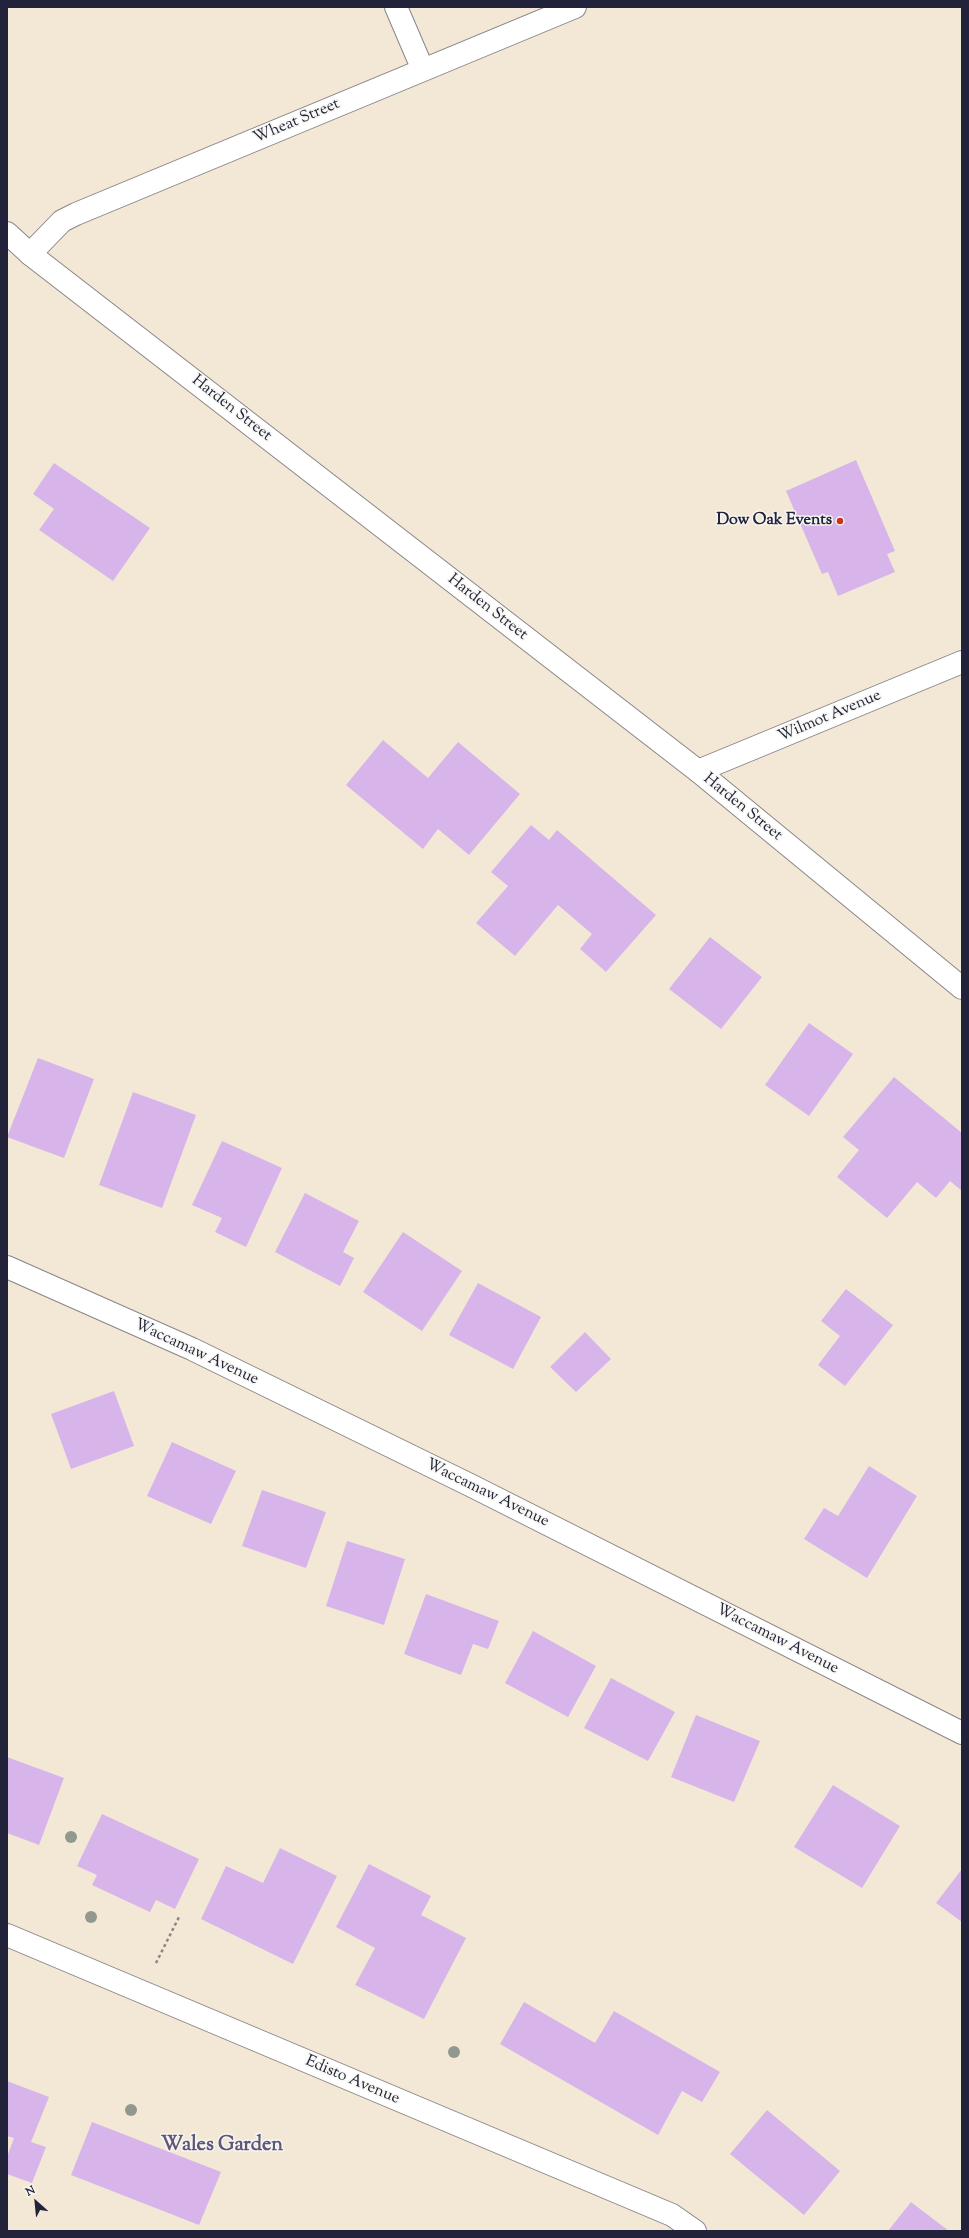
<!DOCTYPE html>
<style>
body{margin:0}
#map{position:relative;width:969px;height:2238px;overflow:hidden;background:#f3e8d5;font-family:"Sorts Mill Goudy",serif}
canvas{display:block}
.frame{position:absolute;inset:0;border:8px solid #22223b;pointer-events:none}
.north{position:absolute;left:16px;top:2182px;width:40px;height:40px;-webkit-text-stroke:3px #f6f6f2;paint-order:stroke;rotate:333deg;font-size:11px;font-weight:700;line-height:16px;text-align:center;color:#22223b}
.north::after{content:'';display:block;margin:auto;width:14px;height:18px;background:#22223b;clip-path:polygon(50% 0,100% 100%,50% 72%,0 100%)}
</style>
<div id="map">
<canvas width="969" height="2238"></canvas>
<div class="frame"></div>
<div class="north">N</div>
</div>
<script>
const context = document.querySelector('canvas').getContext('2d');
context.lineJoin = 'round';
function fillPath(path, color) {
  context.fillStyle = color;
  context.fill(path, 'evenodd');
}
function stroke(path, color, width, dash) {
  context.strokeStyle = color;
  context.lineWidth = width;
  context.lineCap = dash ? 'butt' : 'round';
  context.setLineDash(dash || []);
  context.stroke(path);
}
function label(font, color, halo, rows, align = 'center') {
  context.font = font + ' "Sorts Mill Goudy",serif';
  context.lineWidth = 3;
  context.setLineDash([]);
  context.textBaseline = 'middle';
  context.strokeStyle = halo;
  context.fillStyle = color;
  for (const [text, x, y, turn = 0] of rows) {
    context.save();
    context.translate(x, y);
    context.rotate((+turn || 0) * Math.PI / 180);
    context.textAlign = isNaN(turn) ? turn : align;
    if (halo) context.strokeText(text, 0, 0);
    context.fillText(text, 0, 0);
    context.restore();
  }
}
fillPath(new Path2D(`
 M 856,460 L 895,551 L 887,554 L 895,572 L 838,596 L 828,572 L 822,574 L 786,491 Z
 M 54,463 L 150,528 L 113,581 L 39,530 L 54,509 L 33,494 Z
 M 383,740 L 428,778 L 458,742 L 520,794 L 469,855 L 438,829 L 423,849 L 346,785 Z
 M 531,825 L 549,840 L 557,830 L 656,915 L 606,972 L 580,949 L 592,934 L 558,905 L 515,956 L 476,923 L 508,886 L 491,872 Z
 M 710,937 L 762,977 L 721,1029 L 669,989 Z
 M 809,1023 L 853,1054 L 809,1116 L 765,1085 Z
 M 38,1058 L 94,1079 L 64,1158 L 7,1137 Z
 M 894,1077 L 962,1133 L 962,1191 L 950,1181 L 936,1198 L 917,1182 L 887,1218 L 837,1177 L 859,1150 L 843,1137 Z
 M 133,1092 L 196,1115 L 162,1208 L 99,1185 Z
 M 222,1141 L 282,1168 L 246,1247 L 215,1232 L 222,1218 L 192,1205 Z
 M 305,1193 L 359,1221 L 343,1252 L 354,1258 L 340,1286 L 275,1252 Z
 M 403,1232 L 462,1271 L 422,1331 L 363,1292 Z
 M 478,1283 L 541,1317 L 513,1369 L 449,1335 Z
 M 846,1289 L 893,1325 L 845,1386 L 818,1365 L 840,1336 L 821,1321 Z
 M 585,1332 L 611,1359 L 576,1392 L 550,1367 Z
 M 114,1391 L 134,1446 L 71,1469 L 51,1414 Z
 M 172,1442 L 236,1471 L 211,1524 L 147,1496 Z
 M 869,1466 L 917,1496 L 867,1578 L 804,1539 L 824,1508 L 838,1516 Z
 M 262,1490 L 326,1512 L 306,1568 L 242,1546 Z
 M 347,1541 L 405,1559 L 384,1625 L 326,1606 Z
 M 426,1594 L 499,1621 L 488,1649 L 473,1644 L 461,1675 L 404,1654 Z
 M 533,1631 L 596,1666 L 568,1717 L 505,1683 Z
 M 611,1678 L 675,1712 L 648,1761 L 584,1728 Z
 M 696,1715 L 760,1741 L 734,1802 L 671,1777 Z
 M 7,1757 L 64,1778 L 39,1845 L 7,1833 Z
 M 833,1785 L 900,1826 L 862,1888 L 794,1847 Z
 M 102,1814 L 199,1859 L 175,1909 L 156,1900 L 150,1912 L 92,1885 L 97,1875 L 77,1866 Z
 M 280,1848 L 337,1876 L 293,1964 L 201,1919 L 226,1866 L 263,1883 Z
 M 369,1864 L 431,1896 L 421,1915 L 466,1938 L 424,2019 L 355,1985 L 375,1948 L 336,1927 Z
 M 962,1869 L 962,1922 L 936,1903 Z
 M 524,2002 L 595,2043 L 614,2011 L 720,2072 L 702,2102 L 682,2091 L 658,2135 L 500,2044 Z
 M 7,2081 L 49,2097 L 31,2142 L 46,2147 L 32,2183 L 7,2174 L 7,2157 L 14,2138 L 7,2136 Z
 M 767,2110 L 840,2171 L 804,2215 L 730,2154 Z
 M 92,2122 L 221,2172 L 199,2225 L 71,2175 Z
 M 911,2202 L 949,2231 L 888,2231 Z`), '#d7b5eb');
const minor = new Path2D(`
 M 396,7 L 423,70
 M 30,254 L 62,221 L 76,214 L 575,7
 M 698,771 L 962,662
 M 7,1267 L 192,1349 L 472,1486 L 962,1733
 M 7,1935 L 672,2215 L 695,2231`);
const major = new Path2D(`
 M 7,233 L 30,254 L 698,771 L 962,988`);
stroke(minor, '#8a8588', 24);
stroke(major, '#8a8588', 24);
stroke(new Path2D(`
 M 156,1963 L 180,1915`), '#8a8588', 2.5, [3, 3]);
stroke(minor, '#fff', 22);
stroke(major, '#fff', 22);
context.fillStyle = '#91988e';
for (const [x, y] of [
 [71,1837],
 [91,1917],
 [454,2052],
 [131,2110]
]) {
  context.beginPath();
  context.arc(x, y, 6, 0, 2 * Math.PI);
  context.fill();
}
for (const [x, y, r, color] of [
 [840,521,4,"#c8321e"]
]) {
  const dot = new Path2D();
  dot.arc(x, y, r, 0, 2 * Math.PI);
  context.fillStyle = color;
  context.fill(dot);
  stroke(dot, '#f6f6f2', 1.5);
}
label('16px', '#22223b', '#f6f6f2', [
 ["Wheat Street",297,122,-23],
 ["Harden Street",231,409,38],
 ["Harden Street",487,608,38],
 ["Wilmot Avenue",830,717,-23],
 ["Harden Street",742,808,39],
 ["Waccamaw Avenue",196,1353,25],
 ["Waccamaw Avenue",487,1494,26],
 ["Waccamaw Avenue",777,1640,27],
 ["Edisto Avenue",352,2081,23]
]);
label('bold 16px', '#22223b', '#f6f6f2', [
 ["Dow Oak Events",832,521]
], 'right');
label('bold 20px', '#615579', '#f6f6f2', [
 ["Wales Garden",222,2147]
]);
</script>
